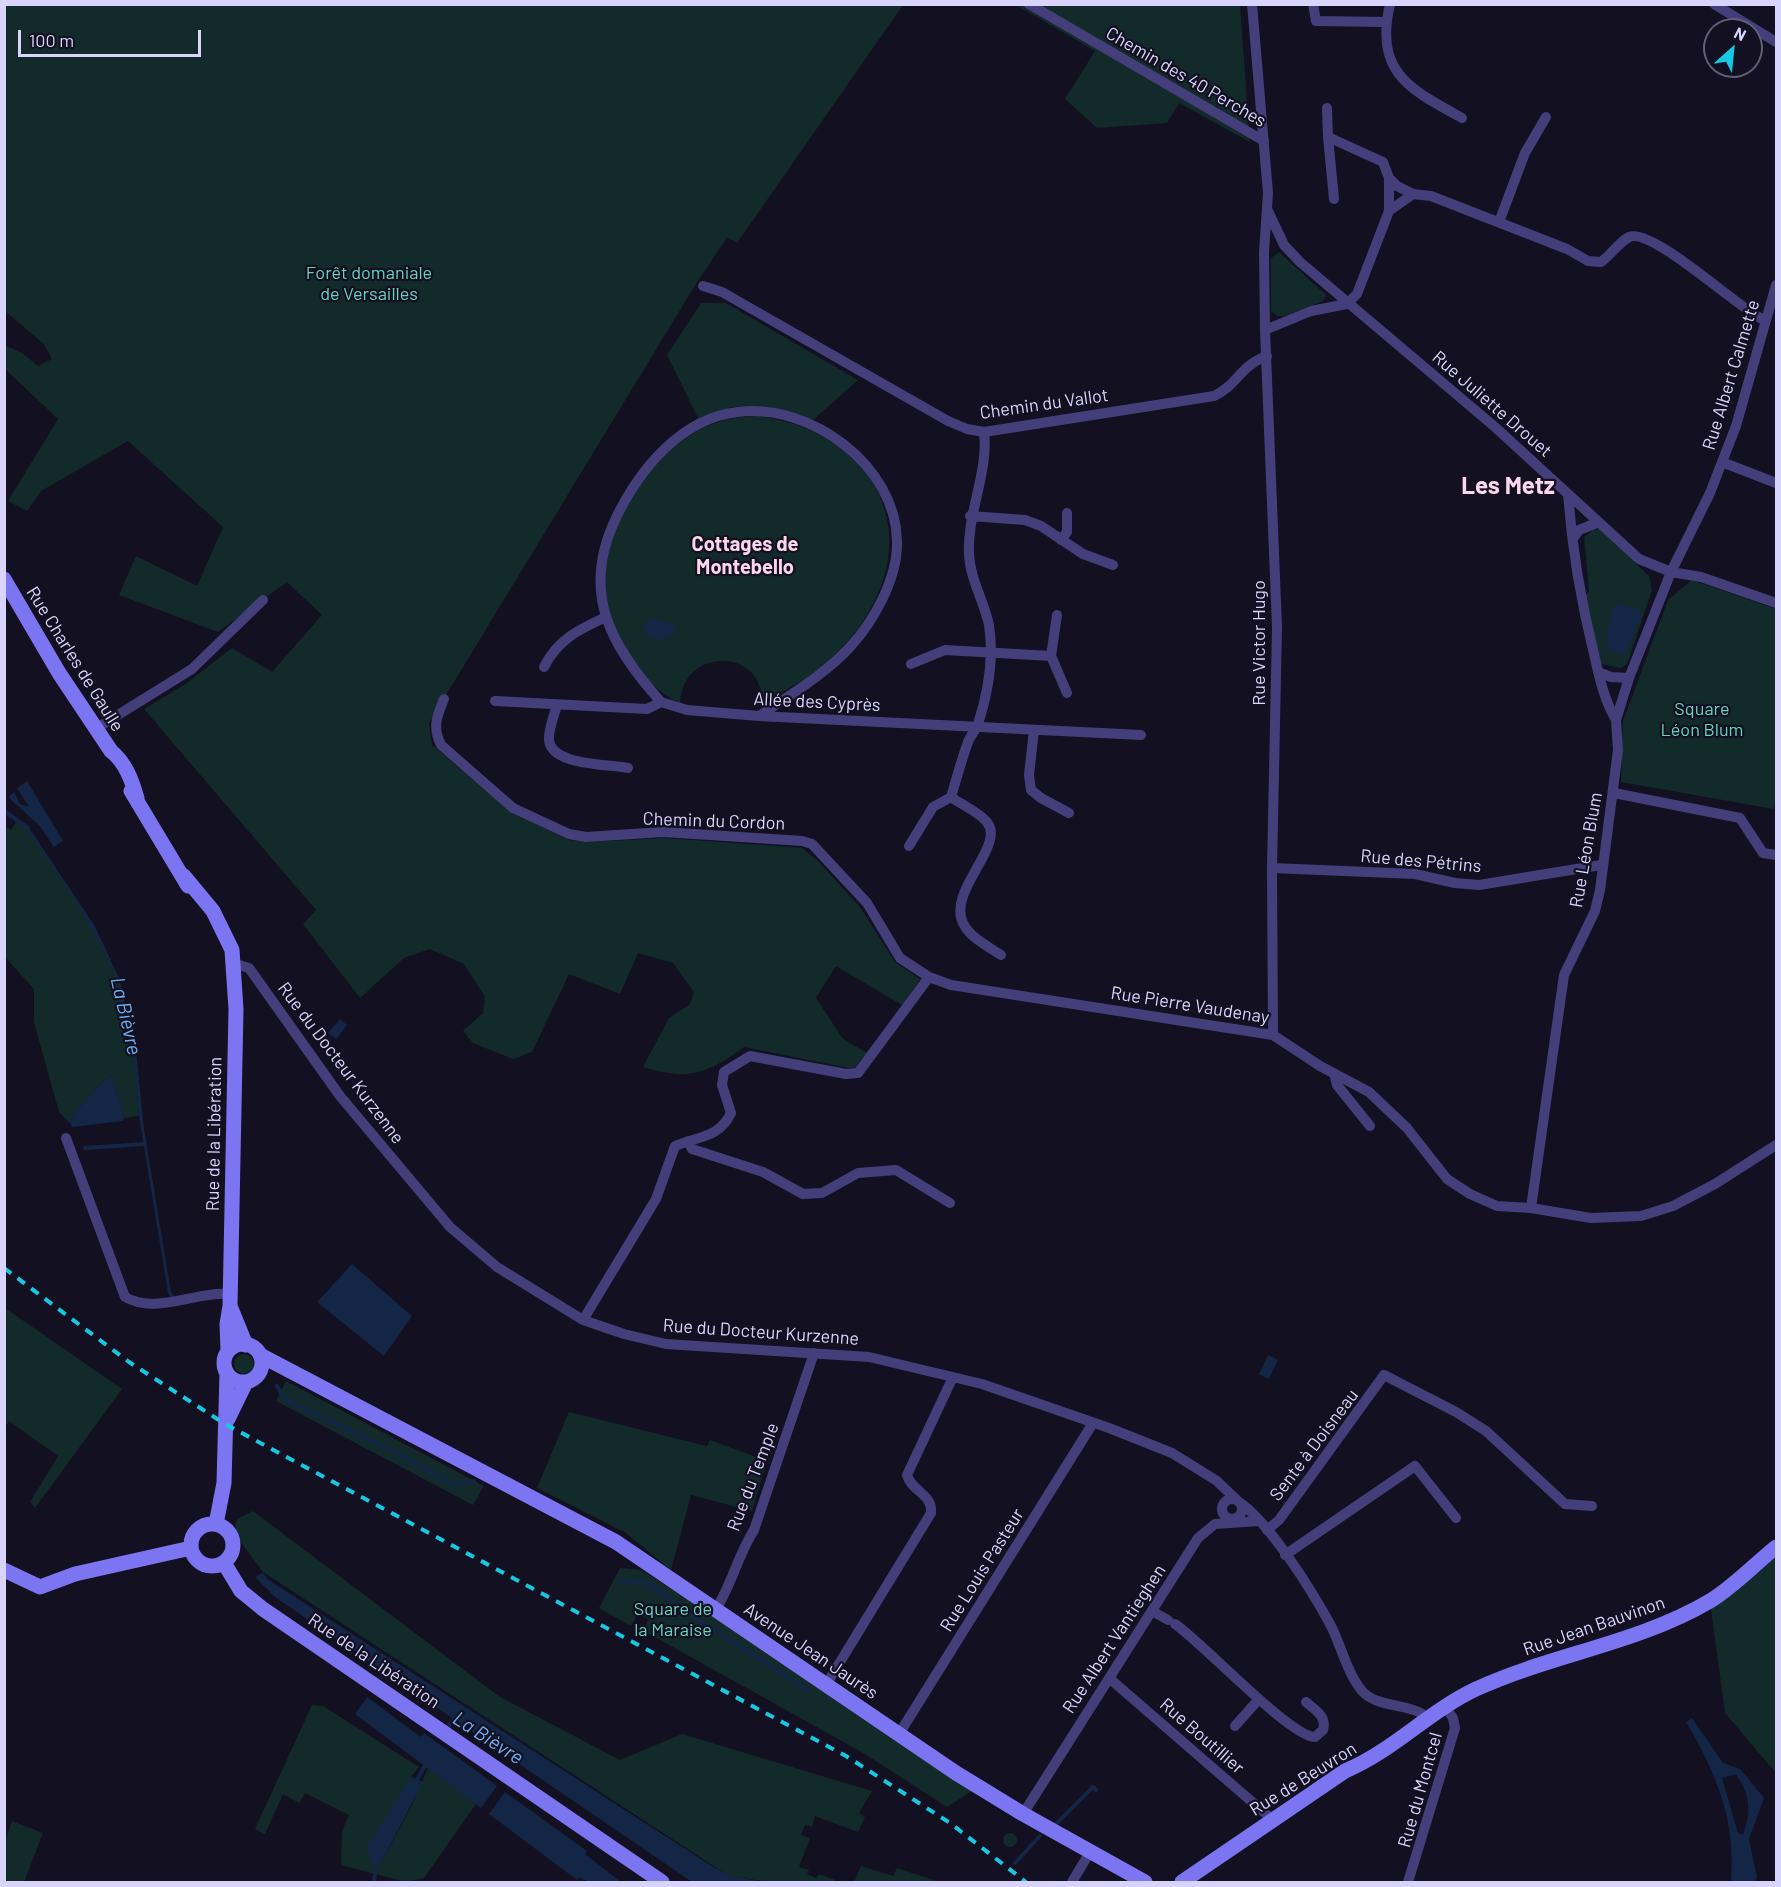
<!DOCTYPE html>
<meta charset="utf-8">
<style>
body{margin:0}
#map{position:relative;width:1781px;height:1887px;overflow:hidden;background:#131021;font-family:Barlow,sans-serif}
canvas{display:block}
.frame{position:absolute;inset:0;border:6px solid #d9d4fb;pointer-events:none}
.north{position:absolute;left:1703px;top:18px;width:60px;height:60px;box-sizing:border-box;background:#131021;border:2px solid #625e78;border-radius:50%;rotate:27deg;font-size:16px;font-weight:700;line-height:24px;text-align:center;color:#d9d4fb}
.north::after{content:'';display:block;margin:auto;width:21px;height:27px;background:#17c8e3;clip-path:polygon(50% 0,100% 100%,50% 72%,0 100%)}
.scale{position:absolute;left:18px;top:30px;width:183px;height:27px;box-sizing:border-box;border:3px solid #d9d4fb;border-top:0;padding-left:8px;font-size:18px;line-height:21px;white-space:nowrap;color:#d9d4fb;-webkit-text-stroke:4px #131021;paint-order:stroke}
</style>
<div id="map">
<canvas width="1781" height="1887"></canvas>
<div class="frame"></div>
<div class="north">N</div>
<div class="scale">100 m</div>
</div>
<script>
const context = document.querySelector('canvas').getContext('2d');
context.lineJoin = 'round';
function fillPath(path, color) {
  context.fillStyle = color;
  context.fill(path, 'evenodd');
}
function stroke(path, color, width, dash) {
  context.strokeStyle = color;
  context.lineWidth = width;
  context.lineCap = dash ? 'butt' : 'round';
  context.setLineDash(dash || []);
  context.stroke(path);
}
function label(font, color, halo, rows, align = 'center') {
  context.font = font + ' Barlow,sans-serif';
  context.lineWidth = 4.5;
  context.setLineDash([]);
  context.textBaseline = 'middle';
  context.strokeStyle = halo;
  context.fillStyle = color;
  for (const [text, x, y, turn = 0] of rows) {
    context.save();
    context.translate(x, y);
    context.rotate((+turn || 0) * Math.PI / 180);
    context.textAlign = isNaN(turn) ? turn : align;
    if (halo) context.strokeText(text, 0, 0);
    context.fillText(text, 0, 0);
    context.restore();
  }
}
fillPath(new Path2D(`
 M 5,5 L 903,5 L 737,243 L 727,237 L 694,287 L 429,723 L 432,745 L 512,813 L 569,840 L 589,842 L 665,838 L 802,848 L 817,860 L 860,907 L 895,962 L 920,979 L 902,1005 L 836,966 L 816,998 L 843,1039 L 867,1053 L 854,1069 L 744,1047 C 707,1074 688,1081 643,1067 L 669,1018 L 690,1004 L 694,992 L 673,963 L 638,953 L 620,994 L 569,974 L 532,1052 L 513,1059 L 473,1043 L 463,1031 L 483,1013 L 485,997 L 464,964 L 430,949 L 404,958 L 360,998 L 303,924 L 316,910 L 144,709 L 187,683 L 232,648 L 272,672 L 322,615 L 287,582 L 218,632 L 119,595 L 136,556 L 197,586 L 223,527 L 128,441 L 41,491 L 27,511 L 8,501 L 58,419 L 5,369 L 4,345 L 22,353 L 38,366 L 52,359 L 44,344 L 5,311 Z
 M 1016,5 L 1240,5 L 1250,142 L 1179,103 L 1167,123 L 1097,128 L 1065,99 L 1095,51 Z
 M 1279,252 L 1326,295 L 1323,301 L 1284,316 L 1277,316 L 1271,311 L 1271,258 Z
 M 701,303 L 726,303 L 858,380 L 813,420 L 753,406 L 732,407 L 699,420 L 667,355 Z
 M 756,416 C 799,421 835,437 863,470 C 916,534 882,618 823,665 C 805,681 782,692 762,704 C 765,648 683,645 680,703 C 657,693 641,674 628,653 C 618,636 607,614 605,593 C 600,531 646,460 699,430 C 717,420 736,417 756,416 Z
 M 1599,529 L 1649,576 L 1652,590 L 1627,664 L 1621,668 L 1601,664 L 1584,598 L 1589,591 L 1584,537 L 1593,530 Z
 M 1692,580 L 1776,609 L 1776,788 L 1774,809 L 1621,782 L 1623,721 L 1668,600 Z
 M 16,822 C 34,830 46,855 57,871 C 77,902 102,935 115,971 C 131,1017 136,1068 139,1116 L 124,1118 L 112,1076 L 105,1079 L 73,1115 L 70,1123 L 59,1112 L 34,1022 L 34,989 L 5,957 L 5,831 L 7,827 L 11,830 Z
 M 5,1308 L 122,1389 L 35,1508 L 30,1502 L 58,1456 L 9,1421 L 5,1427 Z
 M234 1364a10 10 0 1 1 20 0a10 10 0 1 1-20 0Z
 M 286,1381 L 484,1486 L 473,1505 L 276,1401 Z
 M 569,1412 L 707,1446 L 710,1440 L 767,1461 L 752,1511 L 691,1495 L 671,1570 L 626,1533 L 537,1488 Z
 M 253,1511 L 500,1697 L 620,1760 L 682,1734 L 872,1791 L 859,1813 L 865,1817 L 858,1832 L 815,1816 L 812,1827 L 805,1825 L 801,1835 L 810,1838 L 799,1867 L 809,1870 L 807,1874 L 816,1878 L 819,1874 L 835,1880 L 834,1882 L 769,1882 L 729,1876 L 263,1572 L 234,1533 L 237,1519 Z
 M 1776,1556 L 1776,1773 L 1725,1713 L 1711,1609 Z
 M 620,1568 L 641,1570 L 716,1617 L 972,1791 L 947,1807 L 865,1754 L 644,1631 L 648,1619 L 638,1614 L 631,1626 L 599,1608 Z
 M 312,1705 L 323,1706 L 419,1767 L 411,1777 L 381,1863 L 411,1807 L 428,1768 L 476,1804 L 424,1878 L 406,1882 L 341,1865 L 342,1831 L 349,1815 L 305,1793 L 299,1803 L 283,1794 L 265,1834 L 255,1829 Z
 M 12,1821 L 43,1833 L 24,1882 L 5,1882 L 5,1841 Z
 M1003 1840a7 7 0 1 1 14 0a7 7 0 1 1-14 0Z
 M 861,1866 L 893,1876 L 897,1868 L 940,1882 L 854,1882 Z`), '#132a2a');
fillPath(new Path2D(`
 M 1620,603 L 1636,608 L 1642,615 L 1625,655 L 1613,652 L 1606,647 L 1611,610 Z
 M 653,618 L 673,623 L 675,630 L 673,635 L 657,641 L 654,636 L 647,637 L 644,625 Z
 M 27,781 L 63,841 L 54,847 L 39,825 L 11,800 L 9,796 L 14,792 L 20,804 L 29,807 L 17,788 Z
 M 25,822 L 94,925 L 119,978 L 136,1051 L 144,1129 L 171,1292 L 177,1299 L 173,1300 L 168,1293 L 139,1116 L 133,1050 L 114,970 L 76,901 L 24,826 Z
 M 340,1019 L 347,1025 L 336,1039 L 328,1033 Z
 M 112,1076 L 124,1117 L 123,1121 L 72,1127 L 70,1123 L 73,1115 L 105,1079 Z
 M 352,1264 L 412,1316 L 384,1356 L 317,1302 Z
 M 1268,1355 L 1278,1360 L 1269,1379 L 1259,1374 Z
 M 263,1573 L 267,1579 L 710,1865 L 730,1876 L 765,1882 L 692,1882 L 275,1597 L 255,1577 Z
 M 367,1697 L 421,1737 L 424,1733 L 497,1786 L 481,1808 L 355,1714 Z
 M 1692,1718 L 1723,1763 L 1740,1769 L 1764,1798 L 1749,1839 L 1757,1877 L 1755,1882 L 1731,1882 C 1736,1821 1717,1774 1686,1722 ZM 1736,1774 C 1750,1795 1752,1811 1743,1835 L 1738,1833 L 1722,1778 Z
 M 411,1777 L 423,1782 L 381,1863 L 371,1864 L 368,1845 Z
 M 505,1792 L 587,1851 L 585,1854 L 621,1882 L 588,1882 L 579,1877 L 577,1880 L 489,1814 Z`), '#142646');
stroke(new Path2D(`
 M 4,811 L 28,828
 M 85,1148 L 144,1144
 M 277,1386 L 286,1400 L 397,1453 L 454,1485 L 474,1481
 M 620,1581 L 647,1583 L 702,1622 L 809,1691
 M 447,1729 L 455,1716
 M 415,1783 L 426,1764
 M 1055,1825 L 1093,1787 L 1096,1790
 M 1015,1863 L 1040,1836
 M 374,1882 L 377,1859`), '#142646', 4);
stroke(new Path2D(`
 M 1029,4 L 1264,141
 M 1252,4 L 1268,193 L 1264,252 L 1265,330 L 1277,627 L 1272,868 L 1273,1035
 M 1313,4 L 1316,21 L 1386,22
 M 1390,4 C 1374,73 1410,89 1462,118
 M 1714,4 L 1776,42
 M 1327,108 L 1328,137
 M 1389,178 L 1397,186 L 1413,194
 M 1334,199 L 1328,137 L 1383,162 L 1389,178 L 1389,211
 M 1268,211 L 1284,245 L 1300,262 L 1495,427 L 1639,559 L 1671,572 L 1701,577 L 1776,603
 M 1499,222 L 1525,153 L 1546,117
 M 703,286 L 722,292 L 948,421 L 967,429 L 984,432 L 1214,396 C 1239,384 1239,366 1267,356
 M 1347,304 L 1357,294 L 1389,211 L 1413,194 L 1431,196 L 1567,249 L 1588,261 L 1601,262 C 1611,255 1618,243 1629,237 C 1651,226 1740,310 1764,320
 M 1265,330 L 1311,311 L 1347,304
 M 1722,462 L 1776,483
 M 1568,494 C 1572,548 1581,602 1594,654 C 1599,676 1604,700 1616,720
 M 970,516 L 1025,520 L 1041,526 L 1083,554 L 1113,565
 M 1574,537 L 1579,530 L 1599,522
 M 1061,540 L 1067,532 L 1067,513
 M 1051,656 L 1067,693
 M 911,664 L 945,650 L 1051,656 L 1057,615
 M 544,667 C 558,639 580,629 606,617
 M 1598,672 L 1611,677 L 1629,678
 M 444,699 C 437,716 432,727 441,745 L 513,808 L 569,834 L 586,837 L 663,832 L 802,841 L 812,844 L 867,903 L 900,958 L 929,977 L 951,985 L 1273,1035 L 1320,1066 L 1369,1092 L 1407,1128 L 1447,1179 L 1470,1194 L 1497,1206 L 1531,1208 L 1591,1218 L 1641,1216 L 1673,1206 L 1715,1184 L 1776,1145
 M 495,701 L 647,709 L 661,702 L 687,710 L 759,716 L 1141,735
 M 661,702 C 611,646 580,593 616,518 C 639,470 681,418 738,412 C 811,403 896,466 897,541 C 898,578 874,621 850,647 C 824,675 791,694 759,716
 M 557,705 C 554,715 549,728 549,738 C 548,766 610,764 628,768
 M 97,728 L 192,669 L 263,600
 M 1034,730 L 1029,775 L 1031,790 L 1041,798 L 1069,813
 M 1614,793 L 1740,818 L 1763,853 L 1776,855
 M 951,797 C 962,805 977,811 986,821 C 1008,844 947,890 963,923 C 970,938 988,946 1001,955
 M 909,846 L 933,807 L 951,797 C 956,780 961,762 967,745 C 969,737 975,732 978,724 C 988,693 994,657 989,625 C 984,601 970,579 969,554 C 967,513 989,471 984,432
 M 1272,868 L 1415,874 L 1455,883 L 1479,885 L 1601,865
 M 232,963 L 249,968 L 340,1096 L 450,1227 L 497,1267 L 583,1320 L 624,1334 L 666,1344 L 869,1357 L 982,1384 L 1109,1428 L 1172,1453 L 1217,1481 L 1237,1500
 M 1334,1073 L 1337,1085 L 1370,1126
 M 66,1138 L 125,1297 C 157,1315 194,1291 230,1294
 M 688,1141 L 692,1149 L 763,1172 L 803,1194 L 822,1193 L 858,1173 L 896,1170 L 950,1203
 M 1531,1208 L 1564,975 L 1595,911 L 1600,890 L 1618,750 L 1616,720 L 1629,678 L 1671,572 L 1710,493 L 1736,426 L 1776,285
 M 583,1320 L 656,1199 L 675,1146 C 699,1136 719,1138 731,1113 L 722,1085 L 724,1072 L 750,1056 L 846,1074 L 858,1073 L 929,977
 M1222 1509a10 10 0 1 1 20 0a10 10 0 1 1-20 0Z
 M 1239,1502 C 1270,1523 1312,1591 1330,1624 C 1341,1645 1347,1673 1362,1691 C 1378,1709 1412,1702 1429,1719
 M 1267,1530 L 1279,1520 L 1384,1375 L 1456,1412 L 1486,1431 L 1565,1504 L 1592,1506
 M 1285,1555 L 1415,1466 L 1456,1518
 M 716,1609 C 732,1584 738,1555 754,1530 L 814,1353
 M 1152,1611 L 1168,1620
 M 1175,1624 C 1203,1643 1290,1737 1315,1737 L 1323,1730 C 1327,1716 1315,1710 1306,1702
 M 1109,1678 L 1273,1820
 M 826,1685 L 931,1513 C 933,1494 911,1491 907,1475 L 953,1377
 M 1235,1726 L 1259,1699
 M 899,1734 L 1093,1423
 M 1023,1814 L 1198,1538 L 1215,1524 L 1259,1521
 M 1072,1882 L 1090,1852
 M 1408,1882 L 1455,1728 L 1453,1718 L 1446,1708`), '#443f7b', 10);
stroke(new Path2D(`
 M 4,579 L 59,673 L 111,751 C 126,763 132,781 137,798
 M 131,791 L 188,886
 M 184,876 L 213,911 L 232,950 L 236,1009 L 230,1306 L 227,1324 L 228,1351
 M 230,1306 L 246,1345
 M224 1363a19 19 0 1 1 38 0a19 19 0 1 1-38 0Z
 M 260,1355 L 616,1542 L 956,1773 L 1023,1814 L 1145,1882
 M 228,1419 L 246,1382
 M191 1545a21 21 0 1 1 42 0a21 21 0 1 1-42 0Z
 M 216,1524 L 224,1483 L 227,1373
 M 224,1563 L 241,1591 L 263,1609 L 662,1882
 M 4,1570 L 40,1587 L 75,1574 L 191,1548
 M 1182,1882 L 1345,1771 C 1393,1751 1429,1711 1476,1689 C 1552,1654 1637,1644 1710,1601 C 1733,1587 1755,1564 1776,1547`), '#7c75f1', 15);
stroke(new Path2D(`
 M 4,1268 L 129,1362 L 225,1424 L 846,1756 L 950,1823 L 1026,1882`), '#17c8e3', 4, [9, 8]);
label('18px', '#d9d4fb', '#131021', [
 ["Chemin des 40 Perches",1186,77,30],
 ["Rue Albert Calmette",1731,375,-73],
 ["Chemin du Vallot",1044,404,-8],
 ["Rue Juliette Drouet",1492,404,41],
 ["Rue Victor Hugo",1259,643,-90],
 ["Rue Charles de Gaulle",75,659,58],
 ["Allée des Cyprès",817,702,3],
 ["Chemin du Cordon",714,821,2],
 ["Rue Léon Blum",1586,850,-80],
 ["Rue des Pétrins",1421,861,5],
 ["Rue Pierre Vaudenay",1190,1005,9],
 ["Rue du Docteur Kurzenne",341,1063,53],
 ["Rue de la Libération",214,1134,-89],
 ["Rue du Docteur Kurzenne",761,1332,4],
 ["Sente à Doisneau",1314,1445,-53],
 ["Rue du Temple",753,1477,-69],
 ["Rue Louis Pasteur",982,1570,-58],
 ["Rue Jean Bauvinon",1594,1626,-19],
 ["Rue Albert Vantieghen",1114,1639,-57],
 ["Avenue Jean Jaurès",811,1651,34],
 ["Rue de la Libération",374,1661,34],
 ["Rue Boutillier",1202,1736,41],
 ["Rue de Beuvron",1303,1779,-32],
 ["Rue du Montcel",1420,1790,-74]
]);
label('18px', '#67d3bb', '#131021', [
 ["Forêt domaniale",369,273],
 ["de Versailles",369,294],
 ["Square",1702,709],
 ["Léon Blum",1702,730],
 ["Square de",673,1609],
 ["la Maraise",673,1630]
]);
label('bold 20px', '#fbd6ec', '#131021', [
 ["Cottages de",745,544],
 ["Montebello",745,567]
]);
label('italic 20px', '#6caff0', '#131021', [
 ["La Bièvre",126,1016,77],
 ["La Bièvre",488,1738,33]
]);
label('bold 24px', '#fbd6ec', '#131021', [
 ["Les Metz",1508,486]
]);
</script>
